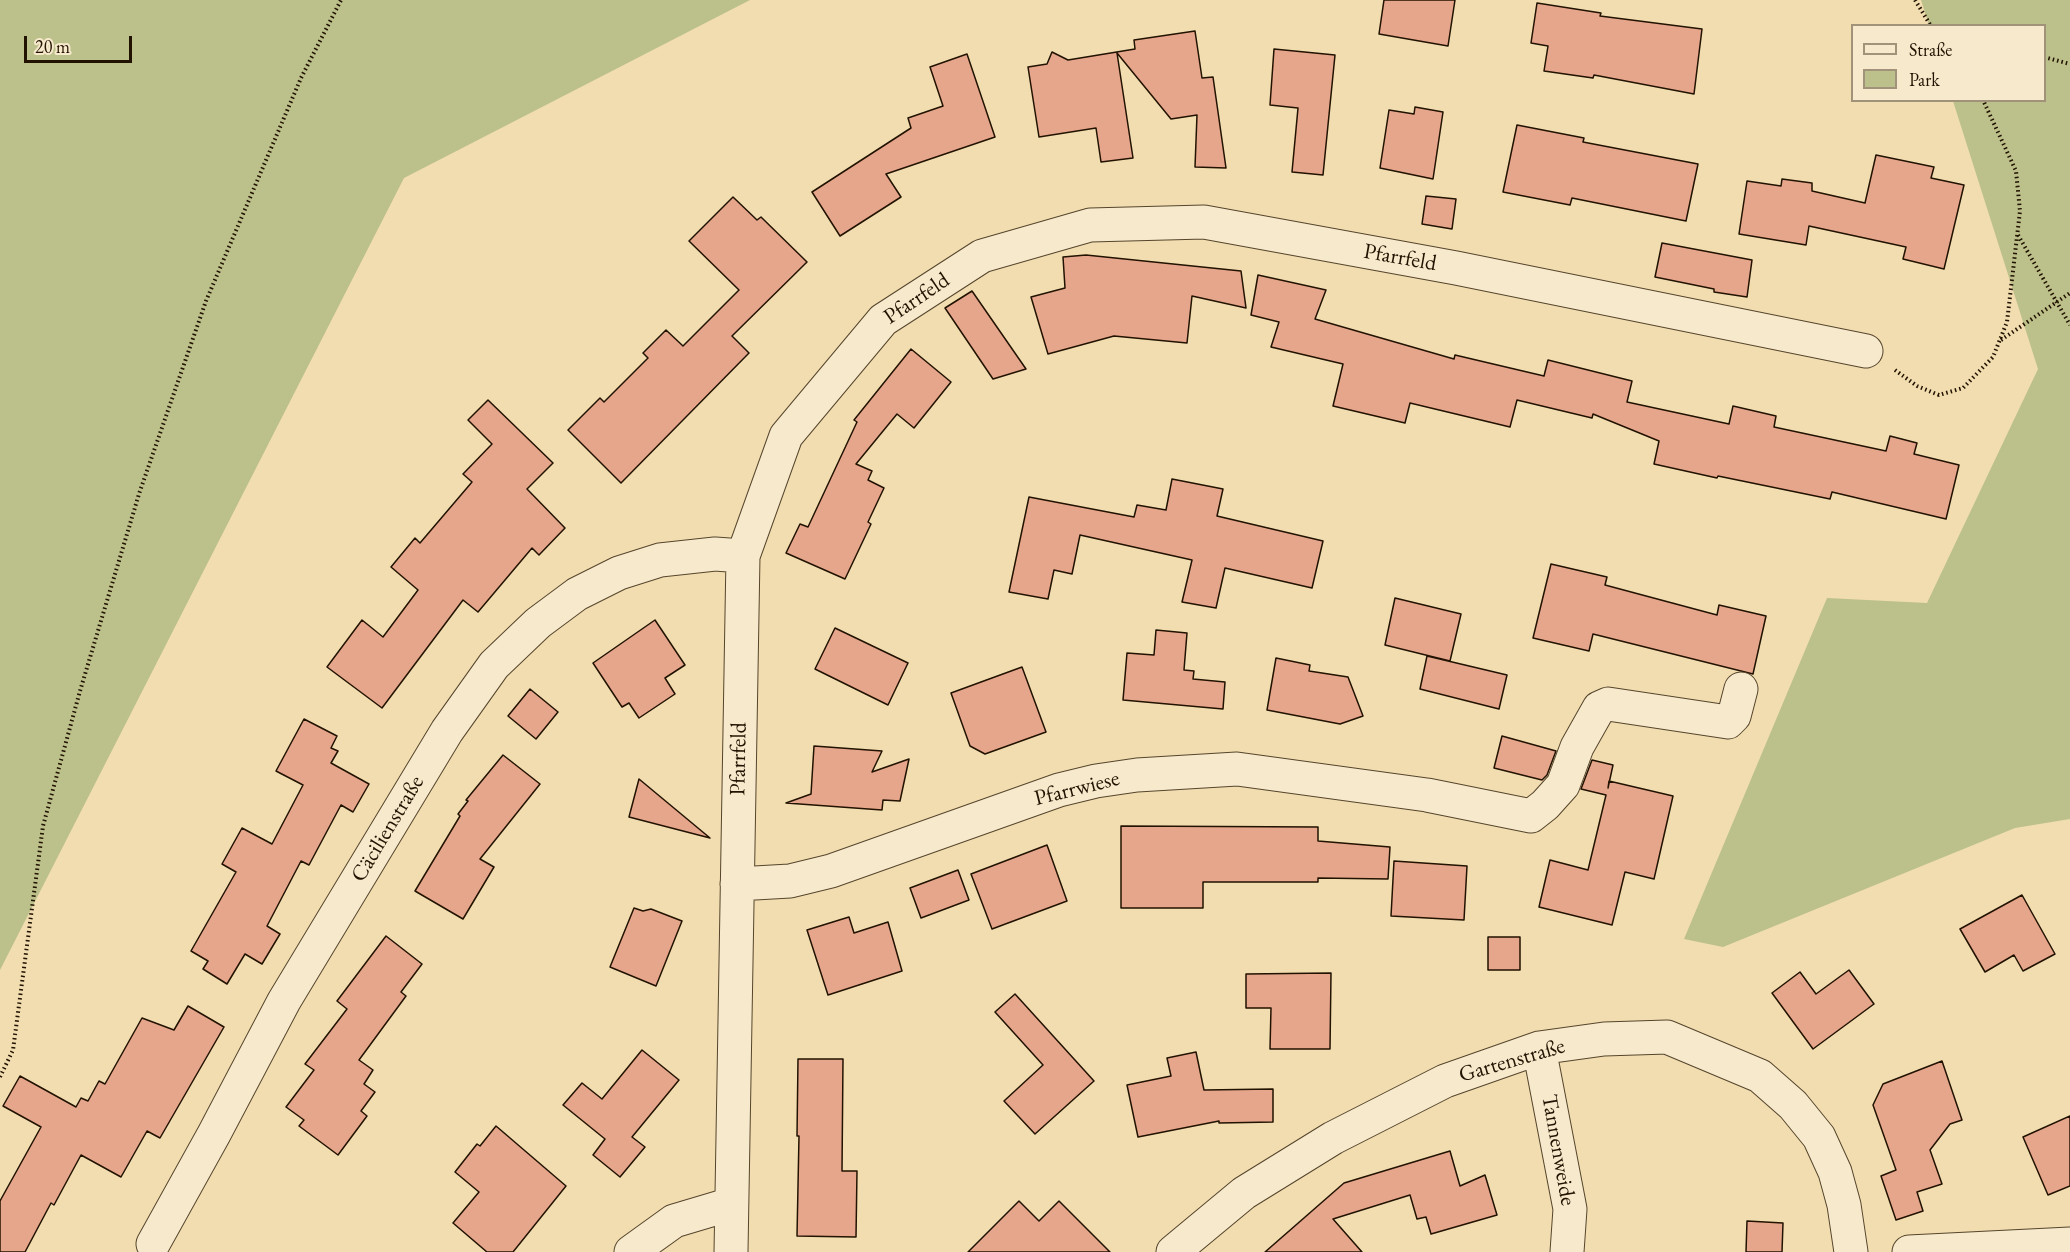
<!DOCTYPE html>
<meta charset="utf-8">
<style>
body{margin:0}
#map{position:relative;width:2070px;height:1252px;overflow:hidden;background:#f1ddb0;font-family:"EB Garamond",serif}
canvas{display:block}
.legend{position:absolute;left:1851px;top:24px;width:195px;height:78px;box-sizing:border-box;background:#f6e9cc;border:2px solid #a1937a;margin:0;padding:8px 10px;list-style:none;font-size:18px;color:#221200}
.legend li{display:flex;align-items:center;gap:12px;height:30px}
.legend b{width:30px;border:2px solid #a1937a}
.scale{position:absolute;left:24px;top:36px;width:108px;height:27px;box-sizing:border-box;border:3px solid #221200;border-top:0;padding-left:8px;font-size:18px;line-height:21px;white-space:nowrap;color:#221200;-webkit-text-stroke:4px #f6e9cc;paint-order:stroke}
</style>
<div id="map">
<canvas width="2070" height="1252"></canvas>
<ul class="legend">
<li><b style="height:8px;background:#f6e9cc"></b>Straße</li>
<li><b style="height:16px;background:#bcc08a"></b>Park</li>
</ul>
<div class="scale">20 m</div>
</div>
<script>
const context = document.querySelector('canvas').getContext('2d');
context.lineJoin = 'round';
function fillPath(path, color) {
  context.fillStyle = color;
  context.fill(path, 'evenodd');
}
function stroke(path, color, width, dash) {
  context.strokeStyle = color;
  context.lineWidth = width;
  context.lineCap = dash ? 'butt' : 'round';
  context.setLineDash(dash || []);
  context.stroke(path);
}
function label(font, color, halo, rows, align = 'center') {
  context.font = font + ' "EB Garamond",serif';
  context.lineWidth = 6;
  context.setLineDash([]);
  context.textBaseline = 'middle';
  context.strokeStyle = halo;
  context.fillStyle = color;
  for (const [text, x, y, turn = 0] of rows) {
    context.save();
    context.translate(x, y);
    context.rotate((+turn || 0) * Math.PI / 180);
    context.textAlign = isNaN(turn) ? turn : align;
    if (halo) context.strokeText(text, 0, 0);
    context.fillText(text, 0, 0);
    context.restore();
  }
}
fillPath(new Path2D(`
 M 0,0 L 750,0 L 404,178 L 0,970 Z
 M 1921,0 L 2070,0 L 2070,819 L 2015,828 L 1723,947 L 1684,939 L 1827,598 L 1927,603 L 2038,369 L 1953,101 L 2044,100 L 2044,26 L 1929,25 Z`), '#bcc08a');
const building = new Path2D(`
 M 1384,0 L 1455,0 L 1448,46 L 1379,34 Z
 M 1537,3 L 1601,13 L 1600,16 L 1702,29 L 1694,94 L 1594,75 L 1593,78 L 1544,71 L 1548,46 L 1531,43 Z
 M 1195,31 L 1202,78 L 1213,77 L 1226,168 L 1195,167 L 1197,115 L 1171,119 L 1117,53 L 1133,158 L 1101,162 L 1096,128 L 1039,137 L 1028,67 L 1047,64 L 1052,52 L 1068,60 L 1135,49 L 1134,40 Z
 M 1274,49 L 1335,55 L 1323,175 L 1292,172 L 1298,108 L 1270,105 Z
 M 967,54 L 995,137 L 886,174 L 901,197 L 840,236 L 812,192 L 911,128 L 908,118 L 943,106 L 930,67 Z
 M 1415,107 L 1443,112 L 1433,179 L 1380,168 L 1389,110 L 1414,114 Z
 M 1517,125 L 1584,138 L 1583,142 L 1698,164 L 1686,221 L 1572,198 L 1570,205 L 1503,192 Z
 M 1876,155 L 1934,167 L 1931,178 L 1964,185 L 1944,269 L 1903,259 L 1906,247 L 1809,226 L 1806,245 L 1739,234 L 1747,181 L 1781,186 L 1782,179 L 1812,183 L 1812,191 L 1865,203 Z
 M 1426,196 L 1456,199 L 1452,229 L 1422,224 Z
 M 733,197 L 757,220 L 761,217 L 807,262 L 732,336 L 749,353 L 621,483 L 568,430 L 600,398 L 604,402 L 648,358 L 643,353 L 666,330 L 683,346 L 739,290 L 689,241 Z
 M 1662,243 L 1752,260 L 1747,297 L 1714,292 L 1714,289 L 1655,277 Z
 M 1086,255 L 1241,271 L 1246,308 L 1192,296 L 1187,343 L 1114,336 L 1048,354 L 1031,297 L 1065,288 L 1063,257 Z
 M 1258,275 L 1326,290 L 1315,319 L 1454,359 L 1455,355 L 1544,376 L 1548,360 L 1632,381 L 1627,402 L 1729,424 L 1733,406 L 1776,416 L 1774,427 L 1886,451 L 1890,436 L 1917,443 L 1914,454 L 1959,465 L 1946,519 L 1832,492 L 1830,499 L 1718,476 L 1717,478 L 1654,464 L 1659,441 L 1593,414 L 1592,418 L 1517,400 L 1510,427 L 1410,403 L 1405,423 L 1333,406 L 1343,364 L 1271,347 L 1279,322 L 1251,315 Z
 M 972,291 L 1026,369 L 993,379 L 945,308 Z
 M 911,349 L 951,382 L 914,428 L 897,414 L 856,464 L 872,471 L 868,480 L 884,488 L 868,522 L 871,524 L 845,579 L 786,553 L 800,524 L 808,527 L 857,422 L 854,420 Z
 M 488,400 L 553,463 L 527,489 L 565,528 L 539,555 L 532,548 L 478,612 L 463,600 L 382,708 L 327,667 L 362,620 L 383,637 L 418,590 L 391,567 L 415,538 L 420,543 L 472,482 L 463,474 L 492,444 L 468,420 Z
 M 1172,479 L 1223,489 L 1217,516 L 1323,541 L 1312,588 L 1225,568 L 1216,608 L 1182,602 L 1192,560 L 1080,535 L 1072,574 L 1054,570 L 1048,599 L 1009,592 L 1029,497 L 1134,517 L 1137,505 L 1166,510 Z
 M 1551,564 L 1607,577 L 1605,585 L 1717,615 L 1719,605 L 1766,616 L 1753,674 L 1593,634 L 1589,651 L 1533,638 Z
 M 1395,598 L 1461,614 L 1450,661 L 1385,645 Z
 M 655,620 L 685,665 L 665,678 L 675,694 L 639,718 L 629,703 L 622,707 L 593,663 Z
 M 835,628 L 908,663 L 888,705 L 815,669 Z
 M 1156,630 L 1187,633 L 1184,670 L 1194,671 L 1193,679 L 1225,682 L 1223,709 L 1123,700 L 1127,653 L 1154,655 Z
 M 1427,656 L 1507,675 L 1499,709 L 1420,689 Z
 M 1276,658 L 1310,665 L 1309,671 L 1348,677 L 1363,716 L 1340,724 L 1267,710 Z
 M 1022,667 L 1046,732 L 985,754 L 970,746 L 951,693 Z
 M 530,689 L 558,712 L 536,739 L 508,716 Z
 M 304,719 L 337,736 L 331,748 L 338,751 L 331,763 L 369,784 L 353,812 L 341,805 L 309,865 L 301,861 L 267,926 L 280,934 L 262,964 L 245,954 L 227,984 L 203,969 L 208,961 L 191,951 L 236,872 L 222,864 L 242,828 L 272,844 L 303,785 L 276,771 Z
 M 1502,736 L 1556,751 L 1547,775 L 1542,780 L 1494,768 Z
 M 814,746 L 882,751 L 872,772 L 909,759 L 900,801 L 883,800 L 882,810 L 786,803 L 811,794 Z
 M 503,755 L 540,784 L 480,859 L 494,867 L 463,919 L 415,891 L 460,816 L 458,814 L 468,801 L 466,800 Z
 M 1592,760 L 1613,765 L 1608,788 L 1609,781 L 1673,796 L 1654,879 L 1625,872 L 1612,925 L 1539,907 L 1550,860 L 1588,870 L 1606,795 L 1581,789 Z
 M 639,779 L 710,838 L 629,817 Z
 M 1121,826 L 1318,827 L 1318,841 L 1390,847 L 1388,879 L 1318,878 L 1318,882 L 1203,882 L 1203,908 L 1121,908 Z
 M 1047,845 L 1067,901 L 992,929 L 971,874 Z
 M 1394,861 L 1467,866 L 1464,920 L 1391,916 Z
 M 958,870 L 969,900 L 921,918 L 910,888 Z
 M 2022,895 L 2055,954 L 2023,971 L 2014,955 L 1985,972 L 1960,929 Z
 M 634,908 L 643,911 L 651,909 L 682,921 L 656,986 L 610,967 Z
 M 849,917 L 854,933 L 888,922 L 902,971 L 828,995 L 807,930 Z
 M 386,936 L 422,964 L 401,992 L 406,996 L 359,1060 L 373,1070 L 364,1084 L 375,1092 L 361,1111 L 367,1116 L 338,1155 L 299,1126 L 304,1120 L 286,1107 L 314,1070 L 305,1064 L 347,1009 L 337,1001 Z
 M 1488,937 L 1520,937 L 1520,970 L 1488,970 Z
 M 1849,970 L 1874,1004 L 1813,1049 L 1772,993 L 1800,972 L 1816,994 Z
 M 1331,973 L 1330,1049 L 1270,1049 L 1271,1008 L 1246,1008 L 1246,974 Z
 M 1015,994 L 1094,1081 L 1035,1134 L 1004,1101 L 1043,1065 L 995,1012 Z
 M 188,1006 L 224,1027 L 160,1138 L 147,1131 L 121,1177 L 81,1155 L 54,1205 L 51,1203 L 25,1252 L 0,1252 L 0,1201 L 41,1127 L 3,1106 L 20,1076 L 76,1107 L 81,1098 L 88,1101 L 99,1081 L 105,1084 L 142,1018 L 174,1030 Z
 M 642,1050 L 679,1080 L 632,1137 L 645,1147 L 620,1177 L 593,1155 L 605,1139 L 563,1105 L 582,1083 L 602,1099 Z
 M 1196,1052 L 1204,1090 L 1273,1089 L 1273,1122 L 1219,1123 L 1219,1121 L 1138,1137 L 1127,1085 L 1171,1076 L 1167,1058 Z
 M 798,1059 L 843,1059 L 842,1171 L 857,1171 L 856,1237 L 797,1236 L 799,1136 L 797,1136 Z
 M 1942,1061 L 1962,1120 L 1950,1124 L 1930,1150 L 1942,1184 L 1917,1192 L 1923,1211 L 1896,1220 L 1881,1176 L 1896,1170 L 1873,1105 L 1883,1084 Z
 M 2070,1116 L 2070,1186 L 2048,1195 L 2023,1137 Z
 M 496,1126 L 566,1186 L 513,1252 L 487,1252 L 453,1223 L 479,1192 L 455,1172 L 477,1144 L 480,1146 Z
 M 1450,1151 L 1460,1186 L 1485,1175 L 1497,1215 L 1431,1234 L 1426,1217 L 1417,1219 L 1410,1195 L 1333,1219 L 1362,1252 L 1265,1252 L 1344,1183 Z
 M 1019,1201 L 1039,1221 L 1059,1201 L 1110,1252 L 968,1252 Z
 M 1747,1221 L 1783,1223 L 1782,1252 L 1746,1252 Z`);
fillPath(building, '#e6a68b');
stroke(building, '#221200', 1.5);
const minor = new Path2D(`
 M 737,884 L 790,881 L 831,871 L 1059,790 L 1096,781 L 1137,775 L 1237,769 L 1427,795 L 1531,816 L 1545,805 L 1563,785 L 1577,747 L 1599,708 L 1608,704 L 1728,722 L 1734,716 L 1741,689
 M 1539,1048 L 1570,1209 L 1567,1252
 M 153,1244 L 214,1134 L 284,1001 L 447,731 L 494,665 L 538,623 L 577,594 L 619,573 L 660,560 L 715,554 L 743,556
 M 631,1252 L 674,1221 L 731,1204
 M 731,1252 L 743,556 L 786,436 L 883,320 L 982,256 L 1090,225 L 1204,222 L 1456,268 L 1866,351
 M 1173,1252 L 1244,1193 L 1333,1138 L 1445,1081 L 1539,1048 L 1604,1039 L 1667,1037 L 1760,1076 L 1793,1105 L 1819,1137 L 1835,1172 L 1844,1205 L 1851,1252
 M 1909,1252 L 2070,1244`);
stroke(minor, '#56452c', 35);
stroke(new Path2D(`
 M 1915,0 L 1931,26
 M 2044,57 L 2070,64
 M 2018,235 L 2070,325
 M 2001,340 L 2070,293
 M 1895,370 L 1917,386 L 1939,395 L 1963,388 L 1993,357 L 2007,322 L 2020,211 L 2016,171 L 1983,100
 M 0,1077 L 13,1050 L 43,826 L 80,691 L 139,494 L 206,301 L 301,78 L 341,0`), '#221200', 4, [1.5, 3]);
stroke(minor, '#f6e9cc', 33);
label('22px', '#221200', '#f6e9cc', [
 ["Pfarrfeld",1400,258,10],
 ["Pfarrfeld",917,299,-34],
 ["Pfarrfeld",739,759,-89],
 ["Pfarrwiese",1077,789,-14],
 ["Cäcilienstraße",388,829,-59],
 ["Gartenstraße",1512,1061,-16],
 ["Tannenweide",1558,1150,80]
]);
</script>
